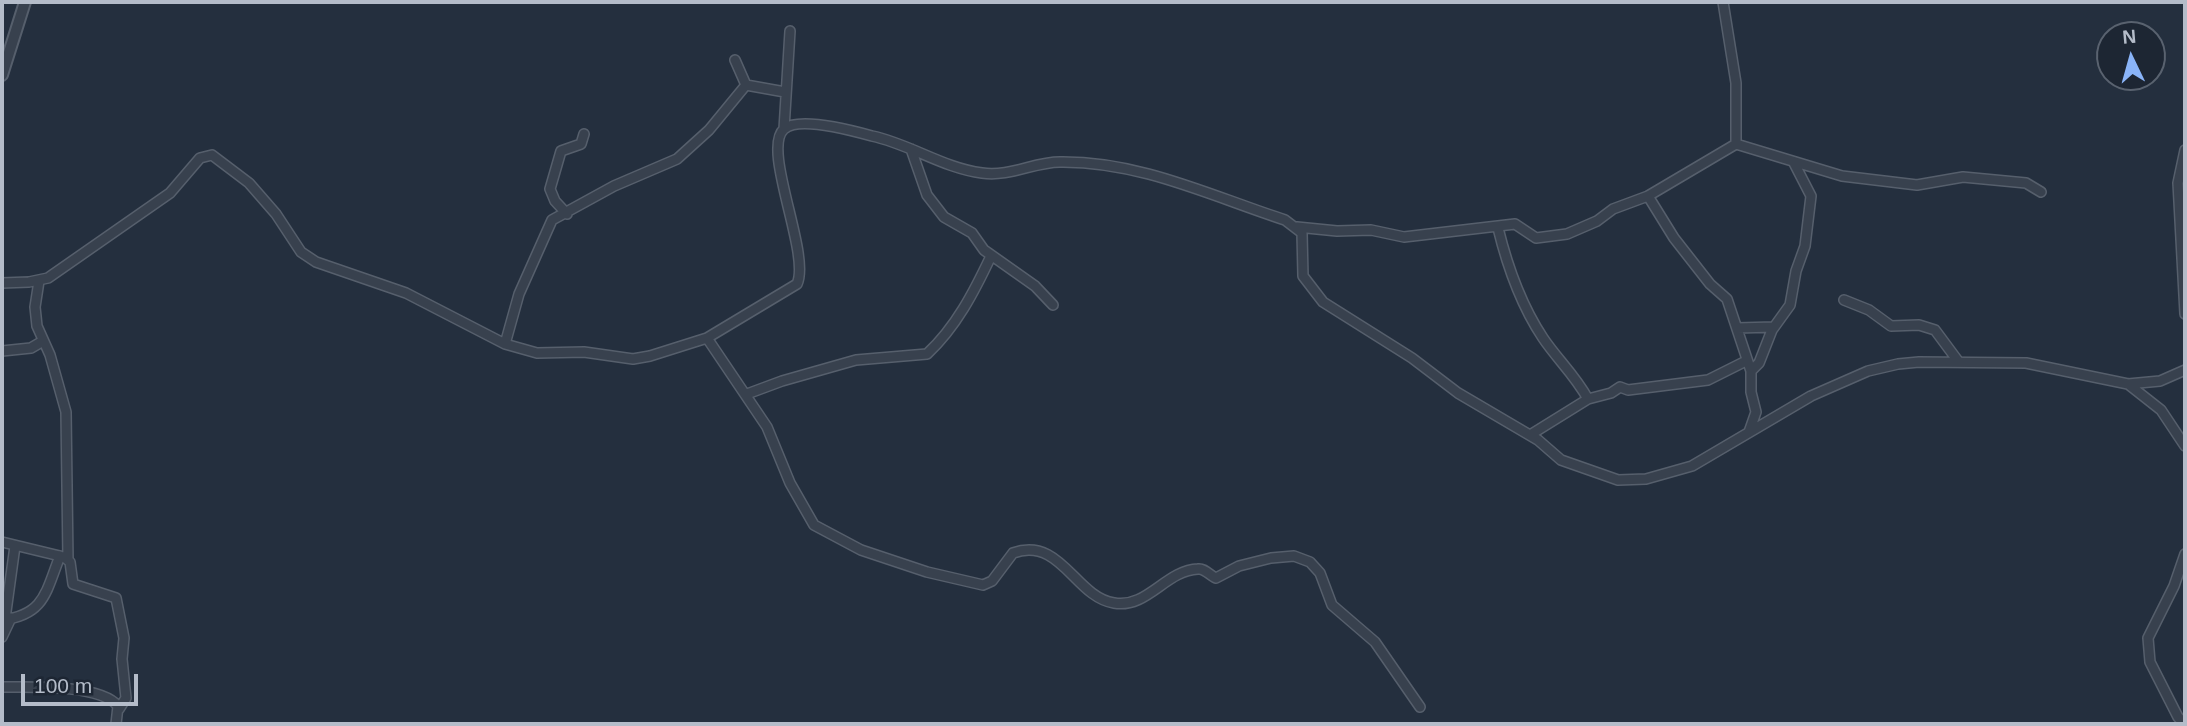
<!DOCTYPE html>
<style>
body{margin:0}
#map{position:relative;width:2187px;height:726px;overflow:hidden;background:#242f3e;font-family:Arial,sans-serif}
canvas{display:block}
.frame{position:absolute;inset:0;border:4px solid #b4bcc9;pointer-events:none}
.north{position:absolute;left:2096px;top:21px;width:70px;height:70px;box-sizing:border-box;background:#1d2633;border:2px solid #59626f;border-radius:50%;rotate:355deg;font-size:19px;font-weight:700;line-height:28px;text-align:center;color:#b4bcc9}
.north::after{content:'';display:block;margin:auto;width:24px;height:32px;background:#8ab4f8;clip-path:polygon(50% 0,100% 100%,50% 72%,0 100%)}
.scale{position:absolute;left:21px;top:674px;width:117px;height:32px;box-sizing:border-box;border:4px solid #b4bcc9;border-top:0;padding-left:9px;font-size:21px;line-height:24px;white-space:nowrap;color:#b4bcc9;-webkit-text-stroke:5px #1d2633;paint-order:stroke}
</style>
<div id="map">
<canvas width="2187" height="726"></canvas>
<div class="frame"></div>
<div class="north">N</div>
<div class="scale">100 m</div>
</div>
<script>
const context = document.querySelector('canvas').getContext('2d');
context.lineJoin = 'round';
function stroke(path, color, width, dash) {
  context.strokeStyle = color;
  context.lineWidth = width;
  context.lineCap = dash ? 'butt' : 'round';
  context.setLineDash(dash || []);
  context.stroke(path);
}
const minor = new Path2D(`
 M 1723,2 L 1736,83 L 1736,144
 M 735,60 L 746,85 L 785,92
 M 784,129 L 790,31
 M 911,149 L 927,195 L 944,217 L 972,233 L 984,250 L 1035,286 L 1053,305
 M 2185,150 L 2178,183 L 2185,314
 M 1648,196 L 1674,238 L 1710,284 L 1727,299 L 1751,371 L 1751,392 L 1756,412 L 1749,432
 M 567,214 L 555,201 L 550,189 L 561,151 L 581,144 L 584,134
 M 1297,227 L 1337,231 L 1371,230 L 1404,237 L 1515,224 L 1536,238 L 1567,234 L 1597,221 L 1613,209 L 1648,196 L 1736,144 L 1842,176 L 1917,185 L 1963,177 L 2026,183 L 2041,192
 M 1498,228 C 1507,265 1521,305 1543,338 C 1557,359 1575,375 1588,399
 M 39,281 L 35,307 L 37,326 L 50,355 L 66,412 L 68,560
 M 2,283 L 29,282 L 48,278 L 170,193 L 200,158 L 212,155 L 249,183 L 276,214 L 301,252 L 316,262 L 406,293 L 505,344 L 537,353 L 584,352 L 633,359 L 650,356 L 707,338 L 797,284 C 811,254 761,149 784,129 C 799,116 854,131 872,136 C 910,144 943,168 982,173 C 1010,177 1034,162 1060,162 C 1140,161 1211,196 1285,220 L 1302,233 L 1303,276 L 1323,302 L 1412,358 L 1458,393 L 1538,440 L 1561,460 L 1618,480 L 1646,479 L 1692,466 L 1811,396 L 1868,371 L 1898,364 L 1919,362 L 2026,363 L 2128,384 L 2160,381 L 2185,370
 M 1844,300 L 1869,310 L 1891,326 L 1919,325 L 1935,330 L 1958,361
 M 1737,328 L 1774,327
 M 707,338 L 767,427 L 790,483 L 814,525 L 861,550 L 927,572 L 983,585 L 992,581 L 1013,553 C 1061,536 1075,597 1114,603 C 1147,609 1166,570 1198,569 C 1205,568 1210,576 1216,578 L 1239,566 L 1271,558 L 1294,556 L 1310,562 L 1320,573 L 1332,605 L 1375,642 L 1420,707
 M 505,344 L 519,294 L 552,220 L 614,186 L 677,159 L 709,130 L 746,85
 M 2,351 L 31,348 L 43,341
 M 1751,371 L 1759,363 L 1772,330 L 1790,305 L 1796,271 L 1805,246 L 1811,196 L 1794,163
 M 2128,384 L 2161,410 L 2185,446
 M 747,394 L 782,381 L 856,360 L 927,354 C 956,327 974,292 991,256
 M 1530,435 L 1588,399 L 1611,393 L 1620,387 L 1628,390 L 1708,380 L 1746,361
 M 2,542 L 64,557 L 70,562 L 73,584 L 116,598 L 124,638 L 122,659 L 126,698 L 119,709
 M 2185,554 L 2174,586 L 2148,638 L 2150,662 L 2178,717 L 2185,724
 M 5,619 L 15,546
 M 2,620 C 45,615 46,591 60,556
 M 2,637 L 11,618
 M 2,687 C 30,687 100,684 118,706 L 116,724`);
const tertiary = new Path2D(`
 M 2,75 L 25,2`);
stroke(minor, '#565f6c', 12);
stroke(tertiary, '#565f6c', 14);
stroke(minor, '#38414e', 9);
stroke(tertiary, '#38414e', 10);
</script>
